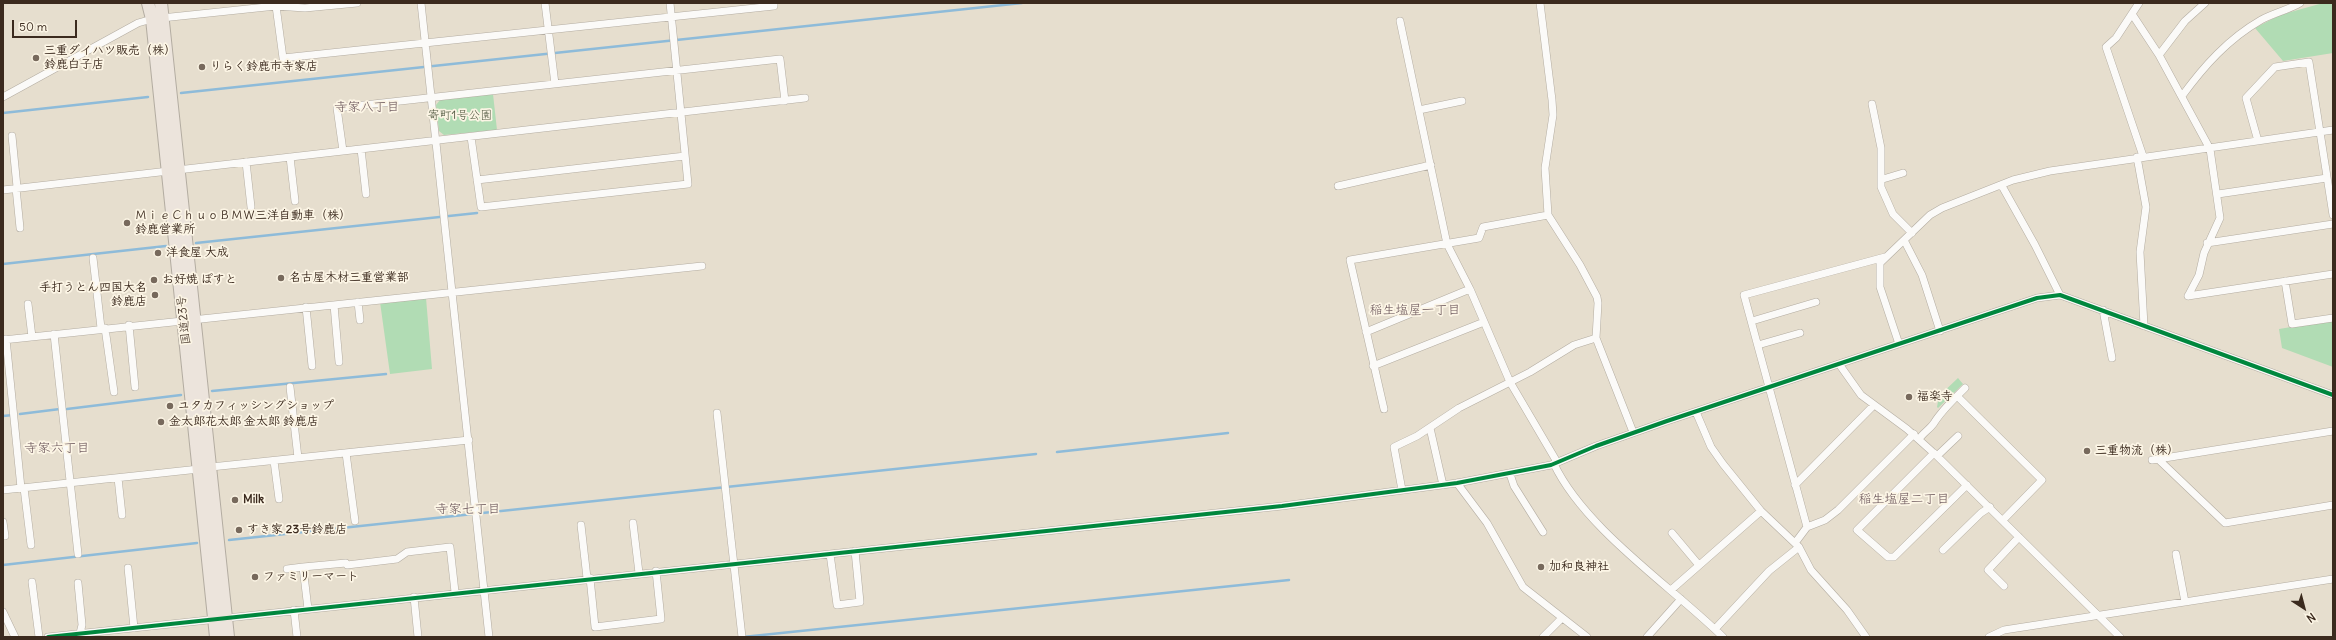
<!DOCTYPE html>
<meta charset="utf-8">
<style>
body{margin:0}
#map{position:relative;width:2336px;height:640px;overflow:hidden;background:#e6dece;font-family:Delius,sans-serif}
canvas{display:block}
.frame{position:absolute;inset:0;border:4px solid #3b2a1e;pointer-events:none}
.north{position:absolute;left:2284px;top:588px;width:40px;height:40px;-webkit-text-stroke:3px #fcf5e5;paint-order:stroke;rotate:144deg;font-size:11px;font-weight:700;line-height:16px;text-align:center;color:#3b2a1e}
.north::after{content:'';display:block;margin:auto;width:14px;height:18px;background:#3b2a1e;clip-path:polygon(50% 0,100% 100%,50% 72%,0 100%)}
.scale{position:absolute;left:12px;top:20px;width:65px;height:18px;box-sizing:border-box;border:2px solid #3b2a1e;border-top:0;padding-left:5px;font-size:12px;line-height:14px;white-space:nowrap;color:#3b2a1e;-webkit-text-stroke:3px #fcf5e5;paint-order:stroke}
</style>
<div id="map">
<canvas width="2336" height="640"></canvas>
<div class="frame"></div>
<div class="north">N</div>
<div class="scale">50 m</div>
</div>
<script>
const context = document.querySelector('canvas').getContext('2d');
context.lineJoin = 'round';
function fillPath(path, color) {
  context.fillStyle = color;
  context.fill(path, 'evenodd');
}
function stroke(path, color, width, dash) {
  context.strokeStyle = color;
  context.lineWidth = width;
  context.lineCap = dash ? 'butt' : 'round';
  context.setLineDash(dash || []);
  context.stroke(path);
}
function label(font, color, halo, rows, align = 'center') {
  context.font = font + ' Delius,"Klee One",sans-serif';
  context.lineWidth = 3.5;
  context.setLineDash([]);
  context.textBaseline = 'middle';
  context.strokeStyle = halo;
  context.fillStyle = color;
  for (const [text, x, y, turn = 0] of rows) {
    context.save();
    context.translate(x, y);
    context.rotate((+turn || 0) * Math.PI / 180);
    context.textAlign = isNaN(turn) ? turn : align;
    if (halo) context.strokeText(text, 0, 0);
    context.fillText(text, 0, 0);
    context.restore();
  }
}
fillPath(new Path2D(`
 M 2323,3 L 2333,3 L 2333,53 L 2283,61 L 2255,28 L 2280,15 Z
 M 493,94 L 497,130 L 444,135 L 439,131 L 436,105 L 440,100 Z
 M 426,298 L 432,369 L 390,374 L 380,302 Z
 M 2333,320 L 2333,367 L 2282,348 L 2279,329 Z
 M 1958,378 L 1963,384 L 1938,408 L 1937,407 L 1939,396 Z`), '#b1dcb4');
stroke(new Path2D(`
 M 181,93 L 1022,3
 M 3,113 L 148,97
 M 196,243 L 477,213
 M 3,264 L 166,246
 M 212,391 L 386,374
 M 67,409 L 181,395
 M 20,414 L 60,409
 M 3,416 L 13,415
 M 1057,452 L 1228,433
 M 229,540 L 1036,454
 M 3,565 L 197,543
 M 743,637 L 1289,580`), '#8ebbd9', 2.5);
const minor = new Path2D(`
 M 421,3 L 489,637
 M 545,3 L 555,84
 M 1540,3 L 1552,100 L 1553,115 L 1545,168 L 1548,215 L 1580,265 L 1597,297 L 1598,303 L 1596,338 L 1633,432
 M 2139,3 L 2116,38 L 2106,47 L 2143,156
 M 276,6 L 283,58 L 774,6 L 774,3
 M 2132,14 L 2159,55 L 2210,149 L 2220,218 L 2204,253 L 2199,275 L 2188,296
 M 1400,21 L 1447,244 L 1470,289 L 1510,382 L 1557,462
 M 2159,55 L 2185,21 L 2205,3
 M 2182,96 C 2204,66 2228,39 2261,20 C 2274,13 2288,10 2300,3
 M 3,97 L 138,23 L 152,19 L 276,6 L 305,8 L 357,3
 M 1872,104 L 1881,148 L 1881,187 L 1893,214 L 1912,233
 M 1419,110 L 1462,101
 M 12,136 L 17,187
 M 471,137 L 481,207 L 688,184 L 670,3
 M 2258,141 L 2246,98 L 2275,67 L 2309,62 L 2333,215
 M 361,149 L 366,194
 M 343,151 L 337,108 L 780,59 L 785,101
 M 290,157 L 295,201
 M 2137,157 L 2146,207 L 2140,252 L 2144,326
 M 246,162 L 251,207
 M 1883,179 L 1903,173
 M 477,180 L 685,156
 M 1338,186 L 1431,165
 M 2002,186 L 2035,245 L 2060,295
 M 16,188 L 20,228
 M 3,190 L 805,98
 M 2218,194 L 2327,178
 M 1904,240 L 1922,275 L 1940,331
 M 2207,243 L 2333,224
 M 93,258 L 101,328
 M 2285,281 L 2292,324 L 2333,318
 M 2188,296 L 2333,274
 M 358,302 L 360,320
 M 28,304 L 32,337
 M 334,305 L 339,362
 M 306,307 L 312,366
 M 2103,310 L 2112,358
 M 1752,321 L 1816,302
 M 129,325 L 135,387
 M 105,328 L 114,392
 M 1366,332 L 1470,289
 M 54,334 L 78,554
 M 6,339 L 21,488
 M 3,340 L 702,266
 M 1899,344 L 1880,287 L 1880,263 L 1930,215 L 1942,208 L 2013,180 L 2050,171 L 2333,130
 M 1758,345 L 1800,333
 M 1839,364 L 1861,395 L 1907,429 L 1937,456 L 2120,637
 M 1373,366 L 1484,322
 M 290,387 L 298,458
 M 1957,396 L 2042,480 L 2003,520
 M 1384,409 L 1350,260 L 1479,238 L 1483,227 L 1548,215
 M 1696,412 L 1711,447 L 1723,464 L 1761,511 L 1799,547 L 1811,570 L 1847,610 L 1866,637
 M 717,413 L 742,637
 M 1430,428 L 1443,485
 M 1919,439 C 1923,433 1930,429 1934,423 C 1942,410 1954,399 1965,388
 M 346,453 L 355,521
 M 1934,453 L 1857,530 L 1888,557 L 1894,557 L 1967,485
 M 1937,456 L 1958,436
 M 2158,459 L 2225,523 L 2333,505
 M 2152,460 L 2333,431
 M 274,461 L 279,499
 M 1554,464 C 1585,529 1671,586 1723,637
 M 211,467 L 469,440
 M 1510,474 L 1514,486 L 1543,532
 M 118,478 L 122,515
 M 1457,483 L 1487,523 L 1523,587 L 1587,637
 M 1795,485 L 1874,405
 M 24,488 L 31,545
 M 3,490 L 199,469
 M 1402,490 L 1394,447 L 1417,436 L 1459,408 L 1530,372 L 1574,345 L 1596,338
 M 3,522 L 5,536
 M 633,523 L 639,573
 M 581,525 L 587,578
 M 1807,527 L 1744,295 L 1885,257
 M 1672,533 L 1698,564
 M 1795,543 L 1807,527 L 1825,520 L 1838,510 L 1914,434
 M 1943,550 L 1981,513 L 1990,507
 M 830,554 L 837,605 L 860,602 L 855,551
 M 2176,554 L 2185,602
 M 128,568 L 134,628
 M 287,569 L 303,567
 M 590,578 L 595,627 L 661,619 L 656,571
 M 32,582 L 39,637
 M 78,583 L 82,625 L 80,633
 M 2004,586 L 1988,570 L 2019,537
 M 1671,590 L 1761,511
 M 414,597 L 418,637
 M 308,609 L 303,567 L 346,563 L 347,565 L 397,559 L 407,552 L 450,547 L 455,592
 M 294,610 L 297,637
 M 3,612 L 15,637
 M 1715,629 L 1769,571 L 1799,547
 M 48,637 L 1282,506 L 1457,483 L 1551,465 L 1596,446 L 1667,421 L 2037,298 L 2060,295 L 2333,395
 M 1543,637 L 1562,618
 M 1647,637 L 1681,599
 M 1989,637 L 2004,630 L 2333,579`);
const trunk = new Path2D(`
 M 148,3 L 152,19 L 216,637
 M 161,3 L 228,637`);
stroke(minor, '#b3aca1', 8);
stroke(trunk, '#b3aca1', 14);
stroke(minor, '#fbfaf8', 7);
stroke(trunk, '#ece4dc', 12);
stroke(new Path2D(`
 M 48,637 L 1282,506 L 1457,483 L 1551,465 L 1596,446 L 1667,421 L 2037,298 L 2060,295 L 2333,395`), '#00873e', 4);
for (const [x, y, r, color] of [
 [36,58,4,"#77695c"],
 [202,67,4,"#77695c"],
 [127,223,4,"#77695c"],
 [158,253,4,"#77695c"],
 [281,278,4,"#77695c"],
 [154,280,4,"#77695c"],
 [155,295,4,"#77695c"],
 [1909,397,4,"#77695c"],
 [170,406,4,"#77695c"],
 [161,422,4,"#77695c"],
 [2087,451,4,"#77695c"],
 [235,500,4,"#77695c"],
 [239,530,4,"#77695c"],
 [1541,567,4,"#77695c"],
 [255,577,4,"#77695c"]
]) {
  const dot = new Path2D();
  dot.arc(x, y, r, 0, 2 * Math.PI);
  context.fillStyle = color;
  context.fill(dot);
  stroke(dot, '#fcf5e5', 1.5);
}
label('bold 12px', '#3b2a1e', '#fcf5e5', [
 ["三重ダイハツ販売（株）",44,51],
 ["鈴鹿白子店",44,65],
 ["りらく鈴鹿市寺家店",210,67],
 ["ＭｉｅＣｈｕｏＢＭＷ三洋自動車（株）",135,216],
 ["鈴鹿営業所",135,230],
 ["洋食屋 大成",166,253],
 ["名古屋木材三重営業部",289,278],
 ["お好焼 ぽすと",162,280],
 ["手打うとん四国大名",147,288,"right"],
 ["鈴鹿店",147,302,"right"],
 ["福楽寺",1917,397],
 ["ユタカフィッシングショップ",178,406],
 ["金太郎花太郎 金太郎 鈴鹿店",169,422],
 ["三重物流（株）",2095,451],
 ["Milk",243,500],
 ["すき家 23号鈴鹿店",247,530],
 ["加和良神社",1549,567],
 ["ファミリーマート",263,577]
], 'left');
label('12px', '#4e563e', '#fcf5e5', [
 ["寄町1号公園",460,116]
]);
label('12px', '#3b2a1e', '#fcf5e5', [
 ["国道23号",184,320,-96]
]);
label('13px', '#685358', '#fcf5e5', [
 ["寺家八丁目",367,107],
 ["稲生塩屋一丁目",1415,310],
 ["寺家六丁目",57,448],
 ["稲生塩屋二丁目",1904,499],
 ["寺家七丁目",468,509]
]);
</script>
